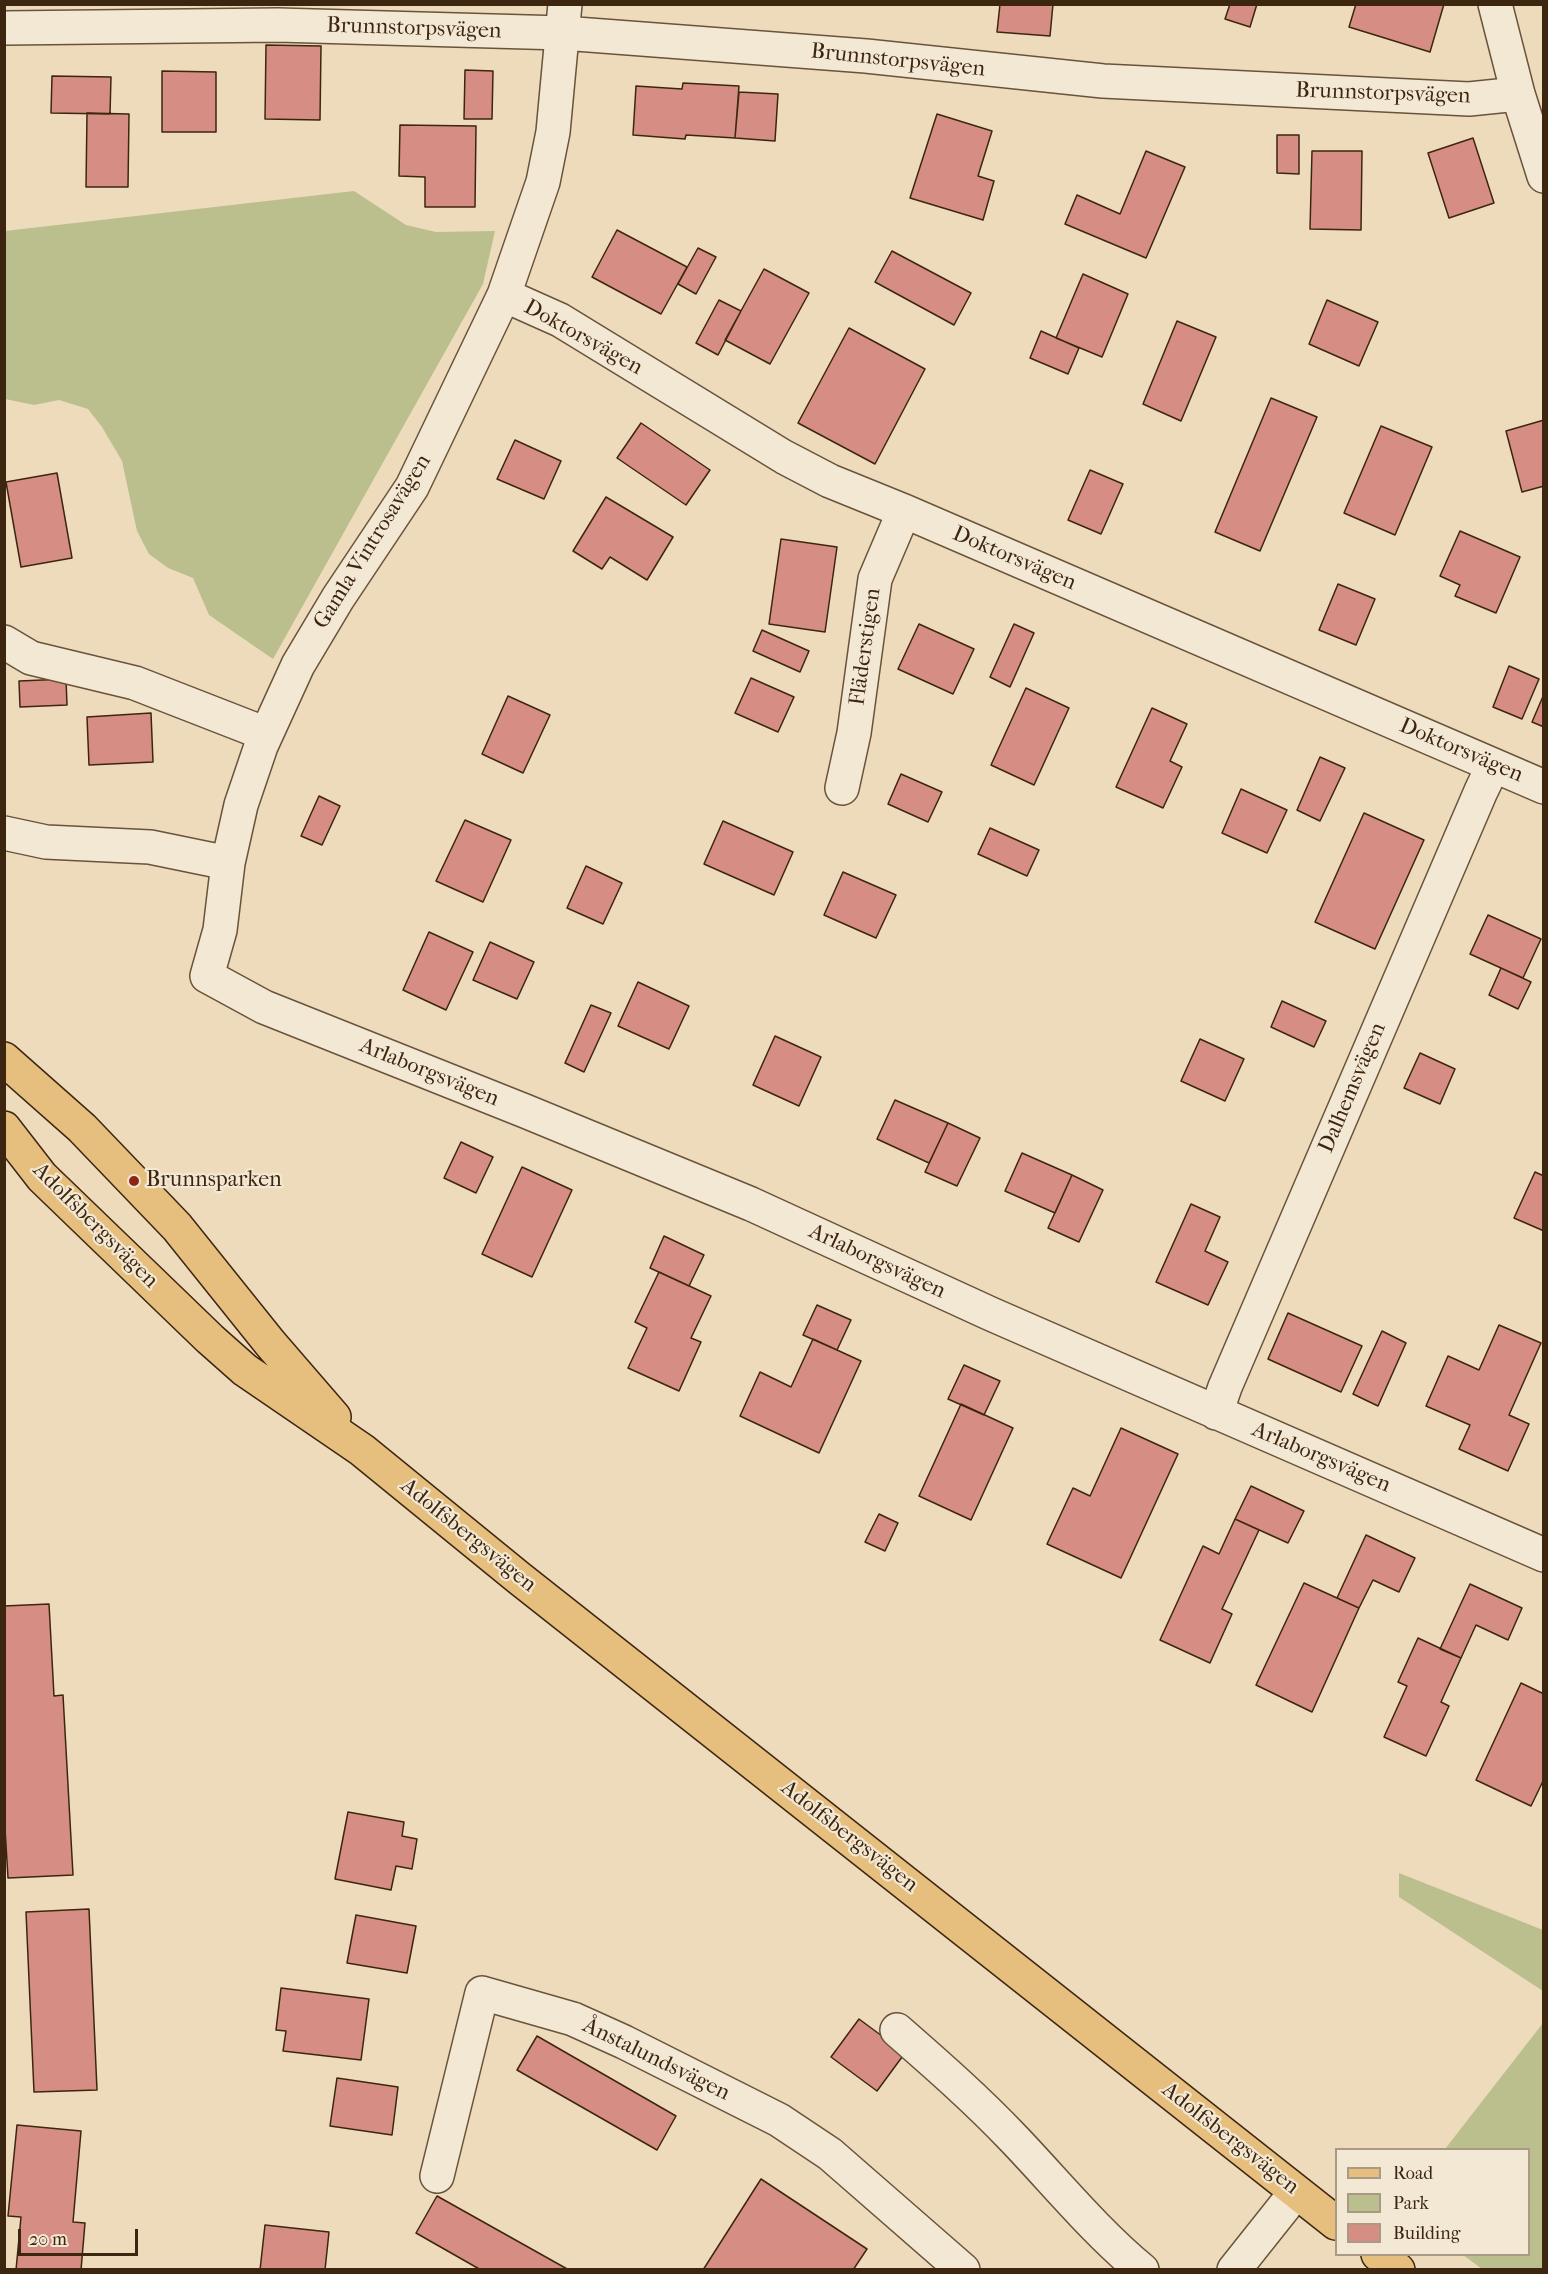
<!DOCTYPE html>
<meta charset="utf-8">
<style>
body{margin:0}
#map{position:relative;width:1548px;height:2274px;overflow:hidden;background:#eddbbc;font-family:"IM FELL French Canon",serif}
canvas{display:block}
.frame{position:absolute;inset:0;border:6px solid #3d2610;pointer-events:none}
.legend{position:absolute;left:1335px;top:2148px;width:195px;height:108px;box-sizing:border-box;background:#f3e8d3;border:2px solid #aa9a85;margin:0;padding:8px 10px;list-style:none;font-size:18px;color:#3d2610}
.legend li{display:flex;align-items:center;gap:12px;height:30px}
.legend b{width:30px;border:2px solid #aa9a85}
.scale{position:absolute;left:18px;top:2229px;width:120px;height:27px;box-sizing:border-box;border:3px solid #3d2610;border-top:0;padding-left:8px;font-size:18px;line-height:21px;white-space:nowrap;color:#3d2610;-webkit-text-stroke:4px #f3e8d3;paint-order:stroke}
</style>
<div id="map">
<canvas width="1548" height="2274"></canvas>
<div class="frame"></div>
<ul class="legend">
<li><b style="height:8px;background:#e6be7e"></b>Road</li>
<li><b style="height:16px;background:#bbbf8e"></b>Park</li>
<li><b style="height:16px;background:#d68d84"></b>Building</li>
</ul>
<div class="scale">20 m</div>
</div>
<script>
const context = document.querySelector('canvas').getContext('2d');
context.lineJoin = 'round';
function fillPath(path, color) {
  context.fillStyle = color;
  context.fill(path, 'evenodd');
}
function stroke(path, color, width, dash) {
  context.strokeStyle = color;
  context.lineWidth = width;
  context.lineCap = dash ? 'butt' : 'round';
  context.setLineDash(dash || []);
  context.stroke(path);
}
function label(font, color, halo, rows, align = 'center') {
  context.font = font + ' "IM FELL French Canon",serif';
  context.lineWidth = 4.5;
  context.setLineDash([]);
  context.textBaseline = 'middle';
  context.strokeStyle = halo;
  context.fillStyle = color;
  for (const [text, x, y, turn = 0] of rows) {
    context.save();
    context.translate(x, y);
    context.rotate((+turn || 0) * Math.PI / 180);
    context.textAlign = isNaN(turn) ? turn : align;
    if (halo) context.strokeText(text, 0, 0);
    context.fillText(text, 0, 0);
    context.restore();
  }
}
fillPath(new Path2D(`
 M 354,191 L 406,225 L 436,232 L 495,231 L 483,284 L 273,659 L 209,615 L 193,578 L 168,568 L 149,554 L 137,531 L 122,461 L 102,427 L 88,409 L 59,400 L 34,405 L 5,399 L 5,231 Z
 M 1399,1873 L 1543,1930 L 1543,1991 L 1399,1897 Z
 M 1543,2023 L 1543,2269 L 1482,2269 L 1463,2255 L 1528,2254 L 1528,2150 L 1445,2149 Z`), '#bbbf8e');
const building = new Path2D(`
 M 1000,4 L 1053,4 L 1050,36 L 997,32 Z
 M 1230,4 L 1257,4 L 1250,27 L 1225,19 Z
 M 1356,4 L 1444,4 L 1430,52 L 1349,27 Z
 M 266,45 L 321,46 L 320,120 L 265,119 Z
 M 465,70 L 493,71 L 492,119 L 464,119 Z
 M 162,71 L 216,72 L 216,132 L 162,132 Z
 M 52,76 L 111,77 L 110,114 L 51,113 Z
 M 683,83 L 739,86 L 735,138 L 686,135 L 685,139 L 633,135 L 636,86 L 682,89 Z
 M 739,92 L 778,94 L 775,141 L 735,138 Z
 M 87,113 L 129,114 L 128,187 L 86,187 Z
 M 937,114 L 992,131 L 978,176 L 994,181 L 983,220 L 910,198 Z
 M 400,125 L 476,126 L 475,207 L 425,207 L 425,177 L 399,176 Z
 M 1277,135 L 1299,135 L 1299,174 L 1277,173 Z
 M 1473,138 L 1494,203 L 1449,218 L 1428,153 Z
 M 1146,151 L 1185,167 L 1146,258 L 1065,224 L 1077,195 L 1120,214 Z
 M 1312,151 L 1362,151 L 1361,230 L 1310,229 Z
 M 617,230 L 687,267 L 661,314 L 592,277 Z
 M 698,248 L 716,257 L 696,294 L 678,284 Z
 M 892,251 L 971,293 L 954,325 L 875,282 Z
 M 764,269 L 809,293 L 770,364 L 725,340 Z
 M 1083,274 L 1128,294 L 1102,357 L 1056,338 Z
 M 719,300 L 741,311 L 718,355 L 696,343 Z
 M 1327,300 L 1378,322 L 1359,366 L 1309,344 Z
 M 1177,321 L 1216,337 L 1181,421 L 1143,404 Z
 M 849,328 L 925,369 L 875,464 L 798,423 Z
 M 1041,331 L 1079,348 L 1068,374 L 1030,358 Z
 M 1271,398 L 1317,417 L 1260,551 L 1215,532 Z
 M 1544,420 L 1544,486 L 1522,492 L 1506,431 Z
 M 641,423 L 710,470 L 686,505 L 617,458 Z
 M 1381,426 L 1432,447 L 1395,535 L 1344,513 Z
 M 515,440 L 561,461 L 544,499 L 497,479 Z
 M 1090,470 L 1123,484 L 1101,534 L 1068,520 Z
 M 57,473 L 72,558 L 21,567 L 6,482 Z
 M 606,497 L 673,537 L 647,580 L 610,557 L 602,569 L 573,551 Z
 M 1460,531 L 1520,557 L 1496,613 L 1455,596 L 1460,585 L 1440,576 Z
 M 781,539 L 837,547 L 825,632 L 769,624 Z
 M 1338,584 L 1375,599 L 1356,645 L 1319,630 Z
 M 919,624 L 974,649 L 953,694 L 898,669 Z
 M 1014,624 L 1034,633 L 1010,687 L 990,677 Z
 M 762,630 L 809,651 L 800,672 L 753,651 Z
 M 1509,666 L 1539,679 L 1522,719 L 1493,707 Z
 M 751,678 L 794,697 L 778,732 L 735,713 Z
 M 66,679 L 67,705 L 20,707 L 19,681 Z
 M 1026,688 L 1069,708 L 1034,785 L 991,765 Z
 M 1544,694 L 1544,727 L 1532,722 Z
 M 508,696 L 550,715 L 523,773 L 482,754 Z
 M 1152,708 L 1187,724 L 1170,761 L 1182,767 L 1163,808 L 1116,787 Z
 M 151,713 L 153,762 L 89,765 L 87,717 Z
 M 1320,757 L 1345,768 L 1320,821 L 1297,810 Z
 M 901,774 L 942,792 L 928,822 L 888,804 Z
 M 1241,789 L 1287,810 L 1267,853 L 1222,833 Z
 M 319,796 L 340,806 L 322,845 L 301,836 Z
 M 1364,813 L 1424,840 L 1375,949 L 1315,922 Z
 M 465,820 L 511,840 L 483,902 L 436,881 Z
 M 723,821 L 793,852 L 774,895 L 704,864 Z
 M 990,828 L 1039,850 L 1027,876 L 978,854 Z
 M 586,866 L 622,883 L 603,924 L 567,908 Z
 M 843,872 L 896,895 L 876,938 L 824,915 Z
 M 1488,915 L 1541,939 L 1523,978 L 1470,954 Z
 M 429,932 L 473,952 L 446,1010 L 403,990 Z
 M 490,942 L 534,962 L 517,999 L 473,980 Z
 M 1501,968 L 1531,982 L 1518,1009 L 1489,995 Z
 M 638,982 L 689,1006 L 669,1049 L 618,1026 Z
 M 1282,1001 L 1326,1021 L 1314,1047 L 1271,1027 Z
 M 591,1005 L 611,1013 L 584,1072 L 565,1063 Z
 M 775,1036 L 821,1057 L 799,1106 L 753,1085 Z
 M 1200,1039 L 1244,1059 L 1225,1101 L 1181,1081 Z
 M 1420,1053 L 1455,1069 L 1440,1104 L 1404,1088 Z
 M 895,1100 L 948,1123 L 929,1163 L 877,1139 Z
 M 948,1123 L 980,1138 L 957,1186 L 925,1172 Z
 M 461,1142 L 493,1157 L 476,1193 L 444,1178 Z
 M 1022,1153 L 1072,1175 L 1055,1213 L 1005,1191 Z
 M 522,1167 L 572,1190 L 532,1277 L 482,1254 Z
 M 1535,1172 L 1544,1176 L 1544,1231 L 1514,1218 Z
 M 1072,1175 L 1103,1190 L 1079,1242 L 1048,1228 Z
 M 1191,1204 L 1220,1217 L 1205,1251 L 1228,1262 L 1208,1305 L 1156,1282 Z
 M 664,1236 L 704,1255 L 689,1286 L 650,1268 Z
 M 659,1272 L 711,1296 L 691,1338 L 701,1342 L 679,1391 L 628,1368 L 647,1328 L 635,1322 Z
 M 817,1305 L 851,1320 L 837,1350 L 803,1335 Z
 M 1288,1313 L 1362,1346 L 1341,1392 L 1268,1359 Z
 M 1499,1325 L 1541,1343 L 1509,1415 L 1529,1424 L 1508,1471 L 1459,1449 L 1470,1425 L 1426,1406 L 1448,1356 L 1479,1370 Z
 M 1382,1331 L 1406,1343 L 1378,1406 L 1353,1394 Z
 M 813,1339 L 861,1361 L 819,1453 L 740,1416 L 760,1372 L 791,1387 Z
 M 964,1365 L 1000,1381 L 984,1415 L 948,1399 Z
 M 961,1404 L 1013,1428 L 971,1520 L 919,1496 Z
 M 1121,1428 L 1178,1454 L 1121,1578 L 1047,1544 L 1073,1488 L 1090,1496 Z
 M 1251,1486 L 1304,1511 L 1288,1543 L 1235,1519 Z
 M 879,1514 L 898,1523 L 885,1551 L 865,1542 Z
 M 1235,1519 L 1259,1530 L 1222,1609 L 1232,1614 L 1210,1663 L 1160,1640 L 1203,1546 L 1219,1554 Z
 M 1366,1535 L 1415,1558 L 1399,1592 L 1373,1580 L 1359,1608 L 1337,1598 Z
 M 1304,1583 L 1359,1608 L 1312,1712 L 1256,1685 Z
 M 1470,1584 L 1522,1608 L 1508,1640 L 1476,1625 L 1461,1658 L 1440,1649 Z
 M 49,1604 L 54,1696 L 63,1695 L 73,1875 L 8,1878 L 4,1812 L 4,1606 Z
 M 1418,1638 L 1461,1658 L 1441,1702 L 1449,1706 L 1426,1756 L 1384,1737 L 1407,1686 L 1398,1682 Z
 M 1521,1683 L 1544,1694 L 1544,1779 L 1531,1806 L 1476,1780 Z
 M 348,1812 L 404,1822 L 402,1836 L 417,1839 L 412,1869 L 396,1866 L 391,1890 L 335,1879 Z
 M 89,1909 L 97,2090 L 34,2092 L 26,1912 Z
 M 356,1915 L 416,1926 L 407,1973 L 347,1963 Z
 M 281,1988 L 369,1999 L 361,2060 L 283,2051 L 286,2031 L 276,2030 Z
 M 859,2019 L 905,2053 L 877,2091 L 831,2057 Z
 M 537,2036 L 676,2116 L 657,2150 L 517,2070 Z
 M 337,2078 L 398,2087 L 392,2135 L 330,2126 Z
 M 17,2125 L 81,2131 L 73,2222 L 85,2223 L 81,2270 L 16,2270 L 21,2217 L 8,2216 Z
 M 761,2179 L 867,2249 L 853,2270 L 703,2270 Z
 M 437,2196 L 569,2270 L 481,2270 L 416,2233 Z
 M 265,2225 L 329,2232 L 325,2270 L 260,2270 Z`);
fillPath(building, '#d68d84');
stroke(building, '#3d2610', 1.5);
const minor = new Path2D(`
 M 565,4 L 553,132 L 543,182 L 504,295 L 412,487 L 338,598 L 298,665 L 261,746 L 241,805 L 228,863 L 220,930 L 207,976 L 264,1007 L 525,1111 L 751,1204 L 991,1314 L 1544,1555
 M 1495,4 L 1518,94 L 1544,176
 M 4,28 L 278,25 L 563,33 L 866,56 L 1103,81 L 1469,99 L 1518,94
 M 504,295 L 560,320 L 784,457 L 830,481 L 904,511 L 1544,787
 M 4,642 L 31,658 L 135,683 L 266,734
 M 842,788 L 854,733 L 875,579 L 904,511
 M 4,833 L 46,842 L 150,847 L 228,863
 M 1216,1413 L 1225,1387 L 1481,791 L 1493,766
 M 897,2030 C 937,2065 977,2100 1014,2139 C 1056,2183 1095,2231 1142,2270
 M 437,2176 L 482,1993 L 573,2019 L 624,2042 L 779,2120 L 830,2154 L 963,2270
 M 1234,2270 L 1296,2192`);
const major = new Path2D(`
 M 4,1059 L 82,1128 L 177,1227 L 270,1343 L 334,1417
 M 4,1128 L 42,1177 L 210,1339 L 245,1370 L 362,1450 L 519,1578 L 1336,2223
 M 1378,2254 L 1398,2270`);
stroke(minor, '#69533b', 36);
stroke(major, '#3d2610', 36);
stroke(minor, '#f3e8d3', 33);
stroke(major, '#e6be7e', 33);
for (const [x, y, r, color] of [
 [134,1181,6,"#8f2418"]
]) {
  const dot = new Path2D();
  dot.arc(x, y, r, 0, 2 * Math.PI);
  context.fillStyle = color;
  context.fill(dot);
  stroke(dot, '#f3e8d3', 2);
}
label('22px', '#3d2610', '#f3e8d3', [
 ["Brunnstorpsvägen",414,29,2],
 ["Brunnstorpsvägen",898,61,6],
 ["Brunnstorpsvägen",1383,94,2],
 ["Doktorsvägen",583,338,29],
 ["Gamla Vintrosavägen",373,542,-58],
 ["Doktorsvägen",1014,559,23],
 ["Fläderstigen",866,647,-82],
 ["Doktorsvägen",1461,751,23],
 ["Arlaborgsvägen",429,1073,22],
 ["Dalhemsvägen",1353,1088,-67],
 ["Adolfsbergsvägen",95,1226,45],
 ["Arlaborgsvägen",877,1262,25],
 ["Arlaborgsvägen",1321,1458,23],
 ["Adolfsbergsvägen",468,1536,39],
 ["Adolfsbergsvägen",849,1837,38],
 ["Ånstalundsvägen",656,2060,26],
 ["Adolfsbergsvägen",1230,2139,38]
]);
label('22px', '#3d2610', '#f3e8d3', [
 ["Brunnsparken",146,1181]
], 'left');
</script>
